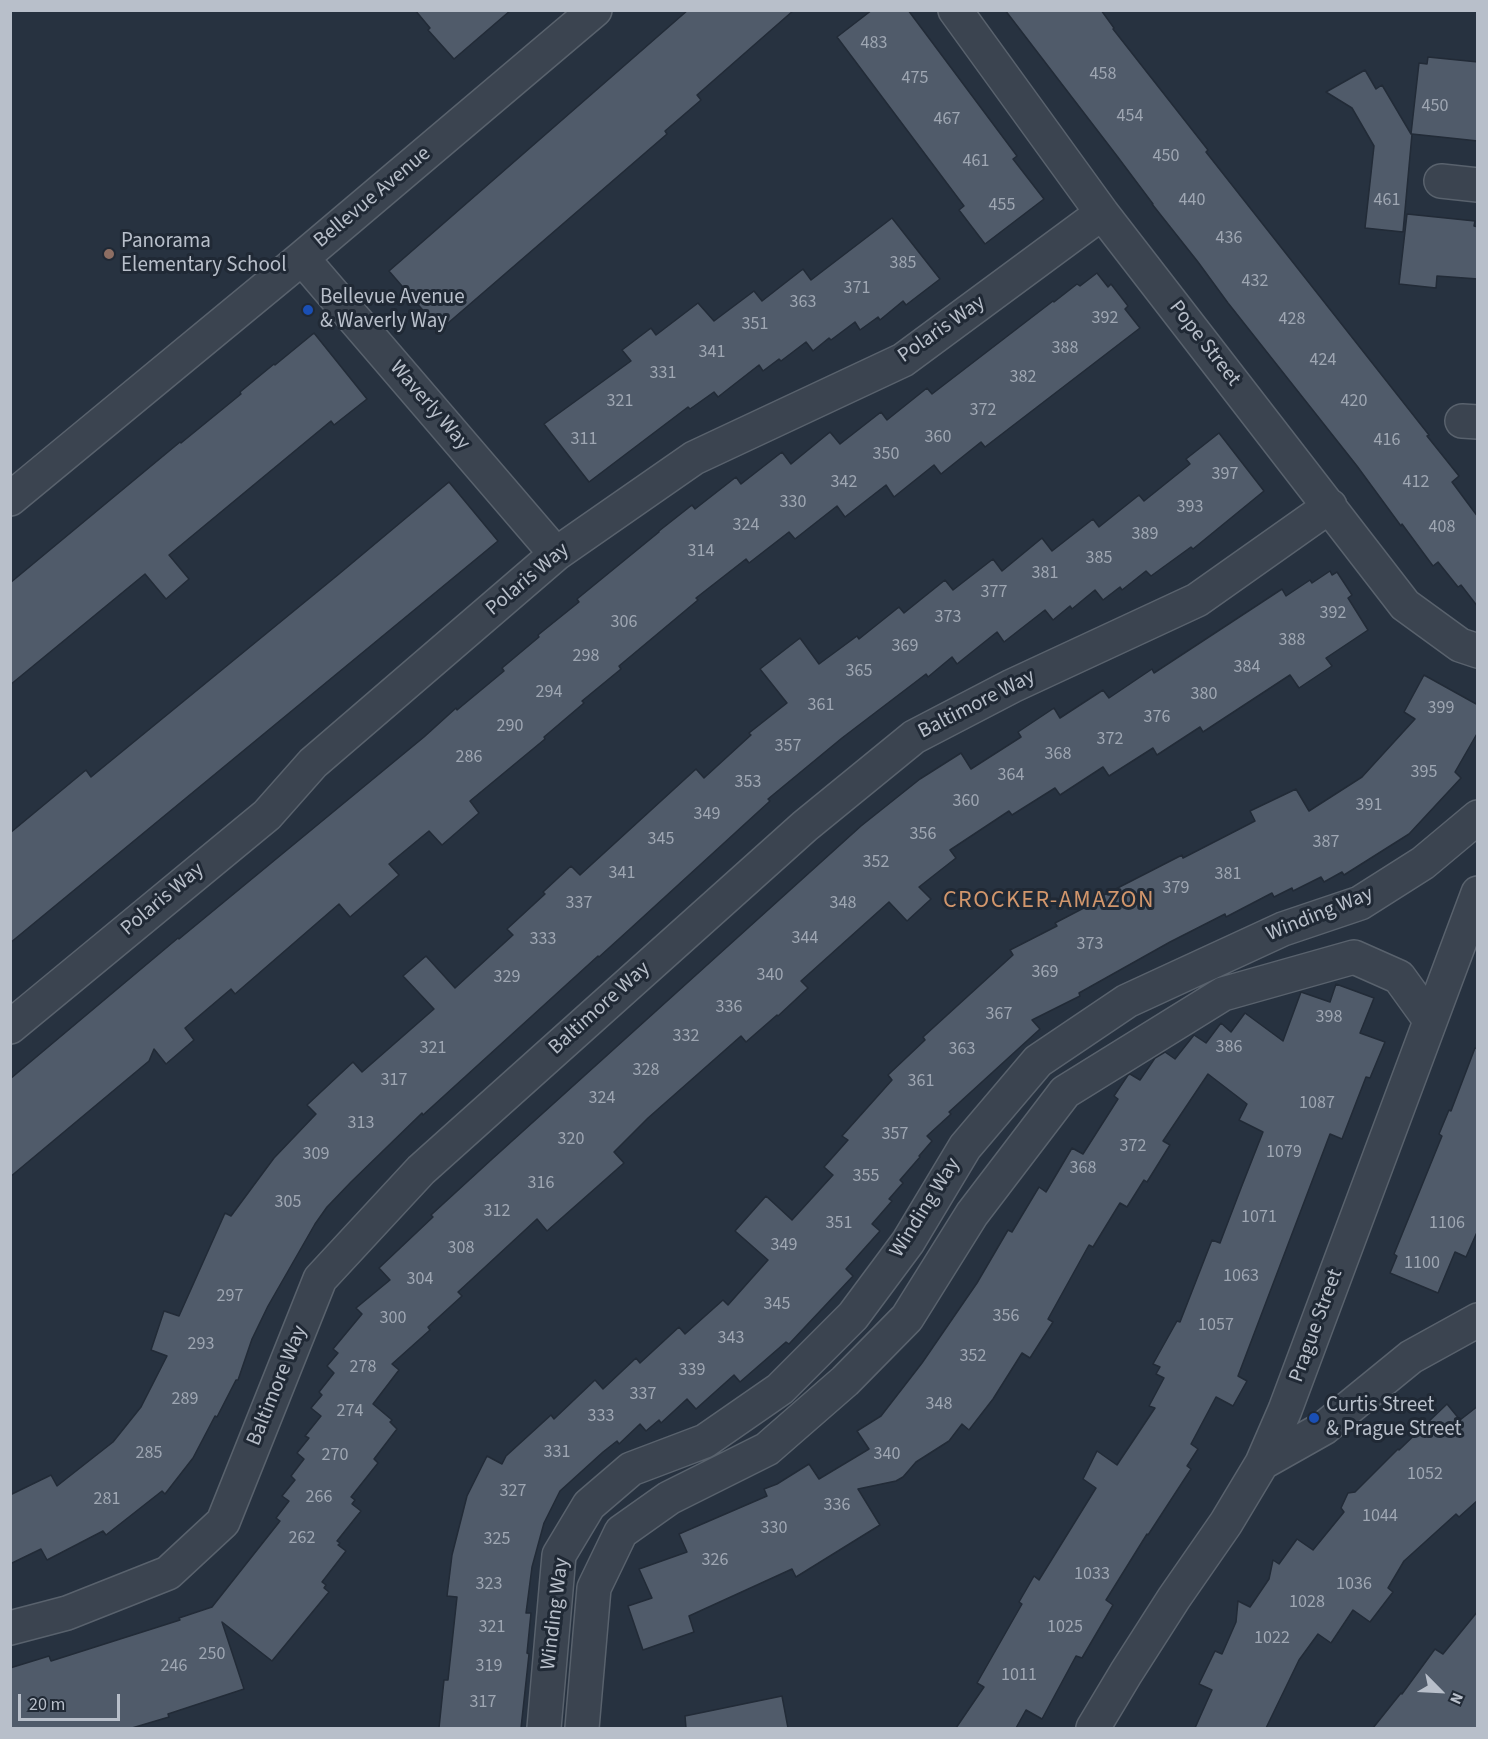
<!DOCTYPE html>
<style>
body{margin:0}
#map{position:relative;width:1488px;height:1739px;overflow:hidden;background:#273240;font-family:"Source Sans 3",sans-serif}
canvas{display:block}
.frame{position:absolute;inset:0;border:12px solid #b8bfca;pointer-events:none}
.north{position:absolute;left:1410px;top:1661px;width:60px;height:60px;-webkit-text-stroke:4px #202935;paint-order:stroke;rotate:114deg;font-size:16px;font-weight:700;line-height:24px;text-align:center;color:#b8bfca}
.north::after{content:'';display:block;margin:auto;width:21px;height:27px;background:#b8bfca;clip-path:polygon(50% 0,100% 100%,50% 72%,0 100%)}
.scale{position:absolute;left:18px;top:1694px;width:102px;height:27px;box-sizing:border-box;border:3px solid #b8bfca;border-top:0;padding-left:8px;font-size:18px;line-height:21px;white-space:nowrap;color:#b8bfca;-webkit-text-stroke:4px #202935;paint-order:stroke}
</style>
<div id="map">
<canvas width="1488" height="1739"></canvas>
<div class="frame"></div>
<div class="north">N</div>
<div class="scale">20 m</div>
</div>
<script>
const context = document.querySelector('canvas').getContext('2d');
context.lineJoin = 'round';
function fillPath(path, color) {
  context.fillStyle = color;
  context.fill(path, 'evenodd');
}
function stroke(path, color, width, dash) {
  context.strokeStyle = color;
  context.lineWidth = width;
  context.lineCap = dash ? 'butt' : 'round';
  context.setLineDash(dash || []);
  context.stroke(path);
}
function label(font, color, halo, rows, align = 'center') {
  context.font = font + ' "Source Sans 3",sans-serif';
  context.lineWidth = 6;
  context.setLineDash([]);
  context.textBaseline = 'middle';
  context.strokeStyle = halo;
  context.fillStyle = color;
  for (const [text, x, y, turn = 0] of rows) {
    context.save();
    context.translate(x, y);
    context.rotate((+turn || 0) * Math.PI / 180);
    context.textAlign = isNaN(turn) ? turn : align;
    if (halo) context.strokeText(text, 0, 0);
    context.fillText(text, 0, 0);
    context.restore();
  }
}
const building = new Path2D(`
 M 415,10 L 511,10 L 454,59 L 428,30 L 430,28 Z
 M 688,10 L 794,10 L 697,95 L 701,100 L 665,131 L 667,134 L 440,330 L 389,271 Z
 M 872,10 L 908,10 L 1017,156 L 1013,159 L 1044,199 L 985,244 L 959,210 L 964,206 L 837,37 Z
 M 1005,10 L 1101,10 L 1114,28 L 1113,29 L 1208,150 L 1206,152 L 1429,435 L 1427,436 L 1459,476 L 1452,482 L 1478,517 L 1478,607 L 1461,585 L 1458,587 L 1438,562 L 1433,566 L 1402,524 L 1401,526 L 1357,466 L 1228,303 L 1198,262 L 1152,204 L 1153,204 L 1117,156 Z
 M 1428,57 L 1478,62 L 1478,141 L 1412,134 L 1403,232 L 1365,228 L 1374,146 L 1352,108 L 1326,92 L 1365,70 L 1376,89 L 1382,85 L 1411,134 L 1419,63 L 1427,64 Z
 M 1407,214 L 1475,221 L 1474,226 L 1478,227 L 1478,279 L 1437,276 L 1436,288 L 1399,284 Z
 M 892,218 L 940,279 L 906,305 L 903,301 L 880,320 L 878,317 L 860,330 L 855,322 L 831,340 L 829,338 L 813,351 L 806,342 L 781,361 L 779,359 L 763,371 L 759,365 L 718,397 L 714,392 L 690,409 L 688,407 L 589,482 L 544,424 L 631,361 L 622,350 L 651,328 L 656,335 L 698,303 L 714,321 L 754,291 L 762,301 L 803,269 L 811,280 Z
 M 1097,273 L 1108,287 L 1111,284 L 1128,306 L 1125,309 L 1140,328 L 985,447 L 981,442 L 941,474 L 934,465 L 894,497 L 886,485 L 845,517 L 837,506 L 795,539 L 789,532 L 749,563 L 746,559 L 696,598 L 698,600 L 619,666 L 621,669 L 582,701 L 584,703 L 544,737 L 545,739 L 470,801 L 479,813 L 442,845 L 429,831 L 389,864 L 399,875 L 350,917 L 339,904 L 235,994 L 231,989 L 185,1028 L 194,1040 L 166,1064 L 154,1049 L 149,1061 L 10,1177 L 10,1079 L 178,938 L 179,939 L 424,737 L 456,708 L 457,710 L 504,671 L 502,668 L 539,637 L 538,635 L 579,602 L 577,599 L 659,532 L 659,531 L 692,505 L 695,509 L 736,477 L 741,484 L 782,452 L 791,464 L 830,432 L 840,444 L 881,412 L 887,420 L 927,388 L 932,394 L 1053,301 L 1054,302 L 1077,284 L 1080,286 Z
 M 314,333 L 367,399 L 334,425 L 331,421 L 169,555 L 189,579 L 166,599 L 145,574 L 10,685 L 10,583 L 180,442 L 181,443 L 241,394 L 240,392 L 274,364 L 275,365 Z
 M 1219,433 L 1264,491 L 1193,549 L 1191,547 L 1151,576 L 1146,571 L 1122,590 L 1120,587 L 1103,600 L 1095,590 L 1072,609 L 1070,606 L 1053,620 L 1045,610 L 1004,642 L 997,632 L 957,664 L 952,657 L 928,677 L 926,674 L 842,738 L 768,799 L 770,801 L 631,928 L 599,957 L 598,956 L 423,1115 L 422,1113 L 351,1182 L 327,1207 L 315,1224 L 268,1306 L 252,1339 L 238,1380 L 236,1380 L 217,1417 L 215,1416 L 193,1458 L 165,1494 L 162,1491 L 106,1535 L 103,1531 L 47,1560 L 41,1549 L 10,1564 L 10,1495 L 51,1475 L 57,1486 L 113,1442 L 141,1407 L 167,1356 L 151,1350 L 164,1311 L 179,1316 L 225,1213 L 231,1216 L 274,1158 L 316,1114 L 307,1105 L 353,1062 L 362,1072 L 434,1009 L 403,976 L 426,956 L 455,988 L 513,935 L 507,929 L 545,894 L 543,892 L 571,866 L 580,875 L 696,769 L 704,778 L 751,735 L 749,733 L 787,703 L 760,669 L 800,638 L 819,664 L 857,636 L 859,639 L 899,607 L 904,613 L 945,580 L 953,590 L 993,559 L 1002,571 L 1042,538 L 1052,551 L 1093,519 L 1099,527 L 1139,495 L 1144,501 L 1190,464 L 1186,459 Z
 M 449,482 L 498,541 L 10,943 L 10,833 L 86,770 L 91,777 L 339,574 Z
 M 1330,571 L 1332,575 L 1337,572 L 1352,595 L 1348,598 L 1368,630 L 1326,658 L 1332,666 L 1299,688 L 1290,675 L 1203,732 L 1200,727 L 1157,755 L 1153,748 L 1109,776 L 1103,767 L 1060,795 L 1055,788 L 1012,815 L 1009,811 L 950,850 L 956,858 L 919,887 L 931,899 L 907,921 L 889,902 L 801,981 L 808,988 L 778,1016 L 777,1015 L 746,1042 L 741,1036 L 648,1118 L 614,1152 L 624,1163 L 547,1231 L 537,1219 L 458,1292 L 462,1296 L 428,1327 L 430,1330 L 392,1364 L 399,1370 L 373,1404 L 392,1420 L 390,1422 L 397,1429 L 374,1459 L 378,1463 L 351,1497 L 355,1500 L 352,1504 L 361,1511 L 337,1541 L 340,1543 L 338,1545 L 346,1551 L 322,1582 L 326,1585 L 324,1588 L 329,1592 L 272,1661 L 222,1622 L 244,1689 L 168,1714 L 169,1717 L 132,1728 L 10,1728 L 10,1668 L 49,1656 L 51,1661 L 180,1620 L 179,1618 L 212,1607 L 280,1521 L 276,1518 L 289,1501 L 282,1496 L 295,1480 L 291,1476 L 304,1459 L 297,1453 L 309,1438 L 305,1436 L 321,1416 L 311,1408 L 322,1395 L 319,1392 L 334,1373 L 327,1366 L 338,1353 L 333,1349 L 362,1314 L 356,1308 L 390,1280 L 379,1268 L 433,1217 L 431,1215 L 491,1160 L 861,826 L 920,779 L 961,753 L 971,769 L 1021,737 L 1018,732 L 1054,708 L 1060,718 L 1103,690 L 1109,698 L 1152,669 L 1154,673 L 1282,589 L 1286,596 L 1310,580 L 1312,583 Z
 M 1424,675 L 1478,705 L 1478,732 L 1455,772 L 1461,778 L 1409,834 L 1344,875 L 1342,872 L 1324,882 L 1321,877 L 1293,891 L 1292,888 L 1274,897 L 1272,893 L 1226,917 L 1225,914 L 1170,942 L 1079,993 L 1080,996 L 1032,1020 L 1040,1029 L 949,1112 L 951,1114 L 927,1136 L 932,1141 L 919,1156 L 920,1157 L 900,1180 L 903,1183 L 889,1199 L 892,1201 L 872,1224 L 880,1231 L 846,1269 L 853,1276 L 789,1344 L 786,1342 L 740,1382 L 734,1375 L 696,1409 L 687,1399 L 661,1423 L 659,1420 L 646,1431 L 640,1424 L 619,1444 L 617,1441 L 603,1452 L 560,1491 L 544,1523 L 532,1567 L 526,1613 L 531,1613 L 527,1653 L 529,1654 L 521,1728 L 439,1728 L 444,1680 L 448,1680 L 457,1597 L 447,1596 L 452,1555 L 467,1496 L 487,1456 L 502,1464 L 506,1456 L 551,1415 L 554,1419 L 595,1380 L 603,1389 L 636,1358 L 640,1363 L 679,1327 L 685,1334 L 723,1300 L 728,1305 L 768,1260 L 735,1231 L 766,1196 L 792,1220 L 833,1175 L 824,1167 L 848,1140 L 842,1136 L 892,1080 L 888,1075 L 925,1040 L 923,1037 L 1013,955 L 1010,950 L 1057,926 L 1055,923 L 1101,899 L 1100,897 L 1182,855 L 1183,858 L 1255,821 L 1250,811 L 1296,789 L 1309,811 L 1362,777 L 1415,719 L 1404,712 Z
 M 1336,984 L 1374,998 L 1360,1033 L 1385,1042 L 1370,1078 L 1366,1077 L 1342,1139 L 1330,1134 L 1238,1376 L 1247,1381 L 1233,1406 L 1216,1397 L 1191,1444 L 1198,1449 L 1187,1466 L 1191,1469 L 1148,1535 L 1147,1534 L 1106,1600 L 1113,1605 L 1082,1658 L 1076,1656 L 1042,1719 L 1026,1710 L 1016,1728 L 956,1728 L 984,1687 L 977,1683 L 1022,1604 L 1019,1602 L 1034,1576 L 1039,1580 L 1096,1488 L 1083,1479 L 1097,1451 L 1117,1465 L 1155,1408 L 1149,1406 L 1164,1378 L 1156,1374 L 1160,1367 L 1153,1364 L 1177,1321 L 1180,1322 L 1212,1240 L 1220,1243 L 1241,1188 L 1263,1132 L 1239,1120 L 1247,1104 L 1208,1074 L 1163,1141 L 1170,1145 L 1147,1182 L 1144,1180 L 1127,1207 L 1120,1203 L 1093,1247 L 1089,1245 L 1048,1319 L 1053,1322 L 1030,1358 L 1022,1353 L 993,1399 L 969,1430 L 962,1424 L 949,1441 L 916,1462 L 903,1477 L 896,1481 L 858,1489 L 880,1525 L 796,1577 L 792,1569 L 689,1616 L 694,1632 L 643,1650 L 628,1606 L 652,1598 L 639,1569 L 687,1552 L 679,1534 L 767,1496 L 764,1489 L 777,1484 L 809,1464 L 819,1479 L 869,1449 L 857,1431 L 881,1416 L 922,1363 L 977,1283 L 1008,1230 L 1012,1232 L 1039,1187 L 1046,1192 L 1072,1148 L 1083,1154 L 1118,1099 L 1114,1096 L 1128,1075 L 1130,1074 L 1140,1080 L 1155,1058 L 1165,1052 L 1175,1059 L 1194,1035 L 1206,1043 L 1221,1023 L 1231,1032 L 1245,1013 L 1283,1041 L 1301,992 L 1330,1002 Z
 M 1475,1048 L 1478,1049 L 1478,1230 L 1466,1257 L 1455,1252 L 1438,1293 L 1390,1273 L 1397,1256 L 1394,1254 L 1442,1136 L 1439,1134 L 1449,1110 L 1451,1111 Z
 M 1447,1404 L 1460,1420 L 1478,1406 L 1478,1500 L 1459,1517 L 1456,1514 L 1404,1561 L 1388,1588 L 1393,1592 L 1370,1622 L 1353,1610 L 1331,1643 L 1318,1634 L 1299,1660 L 1266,1728 L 1195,1728 L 1212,1690 L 1199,1684 L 1215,1651 L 1222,1654 L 1236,1622 L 1238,1601 L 1250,1607 L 1269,1579 L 1273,1560 L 1279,1564 L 1297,1539 L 1313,1550 L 1344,1512 L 1341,1508 L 1348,1493 L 1355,1492 L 1398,1449 L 1399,1450 Z
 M 1478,1611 L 1478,1728 L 1373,1728 L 1401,1693 L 1402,1694 L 1435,1649 L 1443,1654 Z
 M 782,1696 L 788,1728 L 686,1728 L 685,1716 Z`);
fillPath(building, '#505b6a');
stroke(building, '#222b37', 1.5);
const minor = new Path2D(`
 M 955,10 L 1102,213 L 1405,605 L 1460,645 L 1478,651
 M 1441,181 L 1478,185
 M 302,258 L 556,554
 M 1462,421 L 1478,422
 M 10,499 L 302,258 L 595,10
 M 10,1027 L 267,815 L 313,763 L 556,554 L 694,458 L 903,360 L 1102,213
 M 1262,1463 L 1324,1428 L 1411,1357 L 1478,1320
 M 10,1628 L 67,1613 L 168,1573 L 223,1522 L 320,1279 L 421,1170 L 805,826 L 914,737 L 1012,686 L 1197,600 L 1330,506
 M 544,1728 L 559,1555 L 589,1505 L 631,1469 L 705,1441 L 780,1389 L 853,1316 L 908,1242 L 965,1147 L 1038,1061 L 1127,1001 L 1283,929 L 1360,903 L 1423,863 L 1478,817
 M 582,1728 L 594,1588 L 621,1532 L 669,1498 L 767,1449 L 845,1381 L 907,1318 L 972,1214 L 1065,1092 L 1223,994 L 1354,957 L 1399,977 L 1430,1020
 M 1093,1728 L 1126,1673 L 1174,1598 L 1226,1523 L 1262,1463 L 1285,1410 L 1478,893`);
stroke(minor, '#59626d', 36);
stroke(minor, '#3b4450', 33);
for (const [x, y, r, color] of [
 [109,254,6,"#8d6e63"],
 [308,310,6,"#1a4fb4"],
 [1314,1418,6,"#1a4fb4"]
]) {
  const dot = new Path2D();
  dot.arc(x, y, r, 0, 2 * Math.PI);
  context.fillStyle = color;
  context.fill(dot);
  stroke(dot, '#202935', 2);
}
label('18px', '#9ea6b2', null, [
 ["483",874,44],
 ["458",1103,75],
 ["475",915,79],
 ["450",1435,107],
 ["454",1130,117],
 ["467",947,120],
 ["450",1166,157],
 ["461",976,162],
 ["440",1192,201],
 ["461",1387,201],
 ["455",1002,206],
 ["436",1229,239],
 ["385",903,264],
 ["432",1255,282],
 ["371",857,289],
 ["363",803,303],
 ["392",1105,319],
 ["428",1292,320],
 ["351",755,325],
 ["388",1065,349],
 ["341",712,353],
 ["424",1323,361],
 ["331",663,374],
 ["382",1023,378],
 ["321",620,402],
 ["420",1354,402],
 ["372",983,411],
 ["360",938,438],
 ["311",584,440],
 ["416",1387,441],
 ["350",886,455],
 ["397",1225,475],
 ["342",844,483],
 ["412",1416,483],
 ["330",793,503],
 ["393",1190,508],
 ["324",746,526],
 ["408",1442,528],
 ["389",1145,535],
 ["314",701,552],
 ["385",1099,559],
 ["381",1045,574],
 ["377",994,593],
 ["392",1333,614],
 ["373",948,618],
 ["306",624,623],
 ["388",1292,641],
 ["369",905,647],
 ["298",586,657],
 ["384",1247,668],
 ["365",859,672],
 ["294",549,693],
 ["380",1204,695],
 ["361",821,706],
 ["399",1441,709],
 ["376",1157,718],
 ["290",510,727],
 ["372",1110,740],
 ["357",788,747],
 ["368",1058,755],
 ["286",469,758],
 ["395",1424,773],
 ["364",1011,776],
 ["353",748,783],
 ["360",966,802],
 ["391",1369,806],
 ["349",707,815],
 ["356",923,835],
 ["345",661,840],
 ["387",1326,843],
 ["352",876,863],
 ["341",622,874],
 ["381",1228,875],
 ["379",1176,889],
 ["337",579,904],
 ["348",843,904],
 ["344",805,939],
 ["333",543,940],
 ["373",1090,945],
 ["369",1045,973],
 ["340",770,976],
 ["329",507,978],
 ["336",729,1008],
 ["367",999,1015],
 ["398",1329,1018],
 ["332",686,1037],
 ["386",1229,1048],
 ["321",433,1049],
 ["363",962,1050],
 ["328",646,1071],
 ["317",394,1081],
 ["361",921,1082],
 ["324",602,1099],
 ["1087",1317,1104],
 ["313",361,1124],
 ["357",895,1135],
 ["320",571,1140],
 ["372",1133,1147],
 ["1079",1284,1153],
 ["309",316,1155],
 ["368",1083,1169],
 ["355",866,1177],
 ["316",541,1184],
 ["305",288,1203],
 ["312",497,1212],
 ["1071",1259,1218],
 ["351",839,1224],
 ["1106",1447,1224],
 ["349",784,1246],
 ["308",461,1249],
 ["1100",1422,1264],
 ["1063",1241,1277],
 ["304",420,1280],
 ["297",230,1297],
 ["345",777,1305],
 ["356",1006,1317],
 ["300",393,1319],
 ["1057",1216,1326],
 ["343",731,1339],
 ["293",201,1345],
 ["352",973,1357],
 ["278",363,1368],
 ["339",692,1371],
 ["337",643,1395],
 ["289",185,1400],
 ["348",939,1405],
 ["274",350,1412],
 ["333",601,1417],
 ["331",557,1453],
 ["285",149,1454],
 ["340",887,1455],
 ["270",335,1456],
 ["1052",1425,1475],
 ["327",513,1492],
 ["266",319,1498],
 ["281",107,1500],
 ["336",837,1506],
 ["1044",1380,1517],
 ["330",774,1529],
 ["262",302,1539],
 ["325",497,1540],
 ["326",715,1561],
 ["1033",1092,1575],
 ["323",489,1585],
 ["1036",1354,1585],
 ["1028",1307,1603],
 ["321",492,1628],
 ["1025",1065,1628],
 ["1022",1272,1639],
 ["250",212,1655],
 ["246",174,1667],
 ["319",489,1667],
 ["1011",1019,1676],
 ["317",483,1703]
]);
label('21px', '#b8bfca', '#202935', [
 ["Bellevue Avenue",373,198,-40],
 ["Polaris Way",942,330,-35],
 ["Pope Street",1204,344,52],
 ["Waverly Way",429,406,49],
 ["Polaris Way",528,580,-40],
 ["Baltimore Way",977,705,-27],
 ["Polaris Way",163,900,-40],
 ["Winding Way",1320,915,-22],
 ["Baltimore Way",600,1009,-42],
 ["Winding Way",926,1208,-58],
 ["Prague Street",1317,1326,-70],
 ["Baltimore Way",278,1386,-68],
 ["Winding Way",556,1614,-83]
]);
label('21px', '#b8bfca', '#202935', [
 ["Panorama",121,242],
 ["Elementary School",121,266],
 ["Bellevue Avenue",320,298],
 ["& Waverly Way",320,322],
 ["Curtis Street",1326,1406],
 ["& Prague Street",1326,1430]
], 'left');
context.letterSpacing = '1.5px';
label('24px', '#d1966c', '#202935', [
 ["CROCKER-AMAZON",1049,902]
]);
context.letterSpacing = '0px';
</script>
